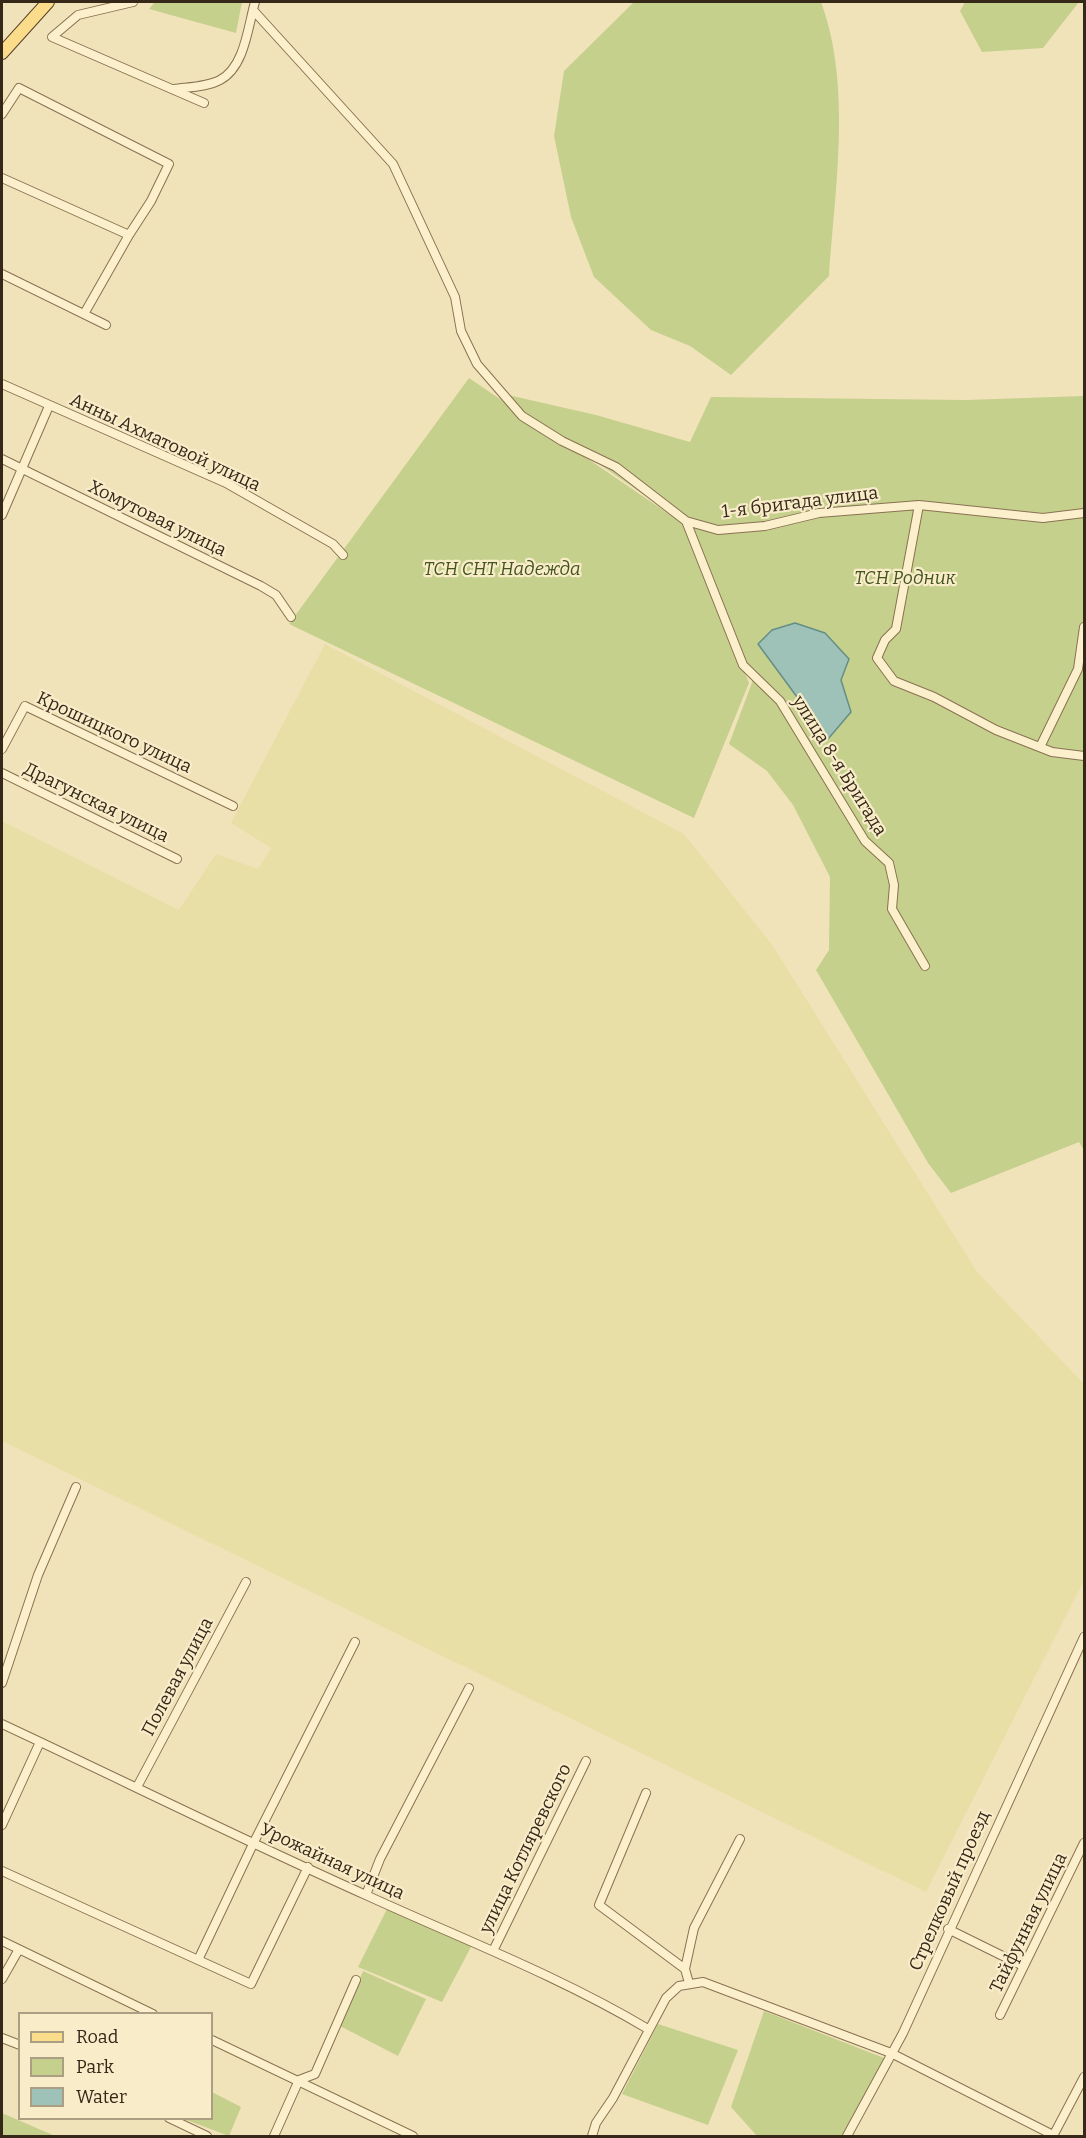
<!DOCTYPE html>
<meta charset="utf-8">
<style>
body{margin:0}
#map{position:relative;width:1086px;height:2138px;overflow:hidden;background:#f1e3b9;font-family:Bitter,serif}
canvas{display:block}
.frame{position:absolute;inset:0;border:3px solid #362819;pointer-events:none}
.legend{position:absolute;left:18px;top:2012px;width:195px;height:108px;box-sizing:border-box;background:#f8ecc9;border:2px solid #aa9e83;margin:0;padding:8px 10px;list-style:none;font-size:18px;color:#362819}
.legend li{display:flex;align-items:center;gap:12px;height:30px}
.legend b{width:30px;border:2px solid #aa9e83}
</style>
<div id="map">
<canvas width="1086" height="2138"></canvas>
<div class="frame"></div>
<ul class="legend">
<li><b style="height:8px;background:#fadc8b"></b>Road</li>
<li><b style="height:16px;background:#c5d08d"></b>Park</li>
<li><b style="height:16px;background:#9ec1b8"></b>Water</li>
</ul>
</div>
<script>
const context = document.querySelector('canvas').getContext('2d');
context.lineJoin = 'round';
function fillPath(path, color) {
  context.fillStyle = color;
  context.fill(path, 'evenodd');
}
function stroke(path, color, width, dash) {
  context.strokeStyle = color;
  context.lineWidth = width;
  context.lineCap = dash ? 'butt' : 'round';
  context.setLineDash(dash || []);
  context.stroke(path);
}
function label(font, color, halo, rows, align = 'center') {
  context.font = font + ' Bitter,serif';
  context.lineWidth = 4.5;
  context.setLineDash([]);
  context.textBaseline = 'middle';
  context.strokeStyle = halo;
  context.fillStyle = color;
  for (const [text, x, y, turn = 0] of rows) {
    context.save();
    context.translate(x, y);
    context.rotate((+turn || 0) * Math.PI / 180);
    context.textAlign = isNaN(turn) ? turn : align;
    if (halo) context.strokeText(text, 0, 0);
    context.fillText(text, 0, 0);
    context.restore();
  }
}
fillPath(new Path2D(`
 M 325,644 L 684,834 L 773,946 L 977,1272 L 1084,1384 L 1084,1580 L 926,1892 L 2,1441 L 2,821 L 179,910 L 216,854 L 258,869 L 271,848 L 231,823 Z`), '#e7dfa6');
fillPath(new Path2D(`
 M 155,2 L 242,2 L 236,33 L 149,9 Z
 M 634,2 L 821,2 C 852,86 835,188 829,276 L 731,375 L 690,346 L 651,330 L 594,277 L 571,217 L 554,136 L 564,71 Z
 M 965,2 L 1079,2 L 1043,48 L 982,52 L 960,11 Z
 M 469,378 L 685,525 L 749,683 L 694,818 L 289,624 Z
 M 495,392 L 596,415 L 690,442 L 711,397 L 966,400 L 1084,396 L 1084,1150 L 1079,1142 L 951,1193 L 928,1163 L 816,970 L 829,950 L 830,877 L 793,805 L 767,771 L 729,744 L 753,680 L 692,528 Z
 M 387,1909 L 472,1945 L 442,2002 L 358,1967 Z
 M 363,1971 L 426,1999 L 398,2056 L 340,2026 Z
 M 764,2011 L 884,2058 L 842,2136 L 757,2136 L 731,2107 Z
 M 658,2024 L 738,2050 L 708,2125 L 622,2094 Z
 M 212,2092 L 241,2107 L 229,2136 L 184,2119 L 212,2118 Z
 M 2,2113 L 55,2136 L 2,2136 Z`), '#c5d08d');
const water = new Path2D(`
 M 795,623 L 825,633 L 849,659 L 841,680 L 851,712 L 828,739 L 758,644 L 772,630 Z`);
fillPath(water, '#9ec1b8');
stroke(water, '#658f86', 1.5);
const street = new Path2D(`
 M 133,2 L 78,15 L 52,37 L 204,103
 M 253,10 L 393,164 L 455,297 L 461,331 L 477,364 L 522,416 L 562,441 L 616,467 L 686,521 L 718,530 L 765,526 L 819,513 L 919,505 L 1043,518 L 1084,513
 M 174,89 C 189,87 207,87 220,80 C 245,67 248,26 255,2
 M 2,114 L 19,88 L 169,164 L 151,201 L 129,235
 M 2,178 L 129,235 L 84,314
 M 2,274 L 106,325
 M 2,384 L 226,483 L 333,544 L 343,555
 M 2,459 L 261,586 L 276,595 L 291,617
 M 919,505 L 896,629 L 885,640 L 877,658 L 894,681 L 934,697 L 996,730 L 1052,752 L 1084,756
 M 2,515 L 49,406
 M 686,521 L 743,665 L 780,701 L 865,841 L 889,863 L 894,885 L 892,909 L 925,966
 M 1040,747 L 1078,669 L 1084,627
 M 2,749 L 25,706 L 233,806
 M 2,773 L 177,859
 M 2,1683 L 38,1575 L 76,1487
 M 2,1724 C 124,1781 245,1841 368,1896 C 462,1939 559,1976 648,2029
 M 137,1787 L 246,1582
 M 646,1793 L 599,1905 L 685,1969 L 689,1983
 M 2,1825 L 40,1742
 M 254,1842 L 355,1642
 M 2,1871 L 251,1984 L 308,1867
 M 366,1895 L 380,1859 L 469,1688
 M 948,1929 L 1023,1966
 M 2,1941 L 153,2014
 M 493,1951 L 586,1761
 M 198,1960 L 254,1842
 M 685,1969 L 694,1928 L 740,1839
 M 2,1979 L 18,1951
 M 1000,2015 L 1084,1843
 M 2,2038 L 20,2045
 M 212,2040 L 413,2136
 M 169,2118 L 207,2136
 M 274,2136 L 299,2080 L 315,2074 L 356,1980
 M 592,2136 L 596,2123 L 613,2098 L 666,1998 L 679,1986 L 703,1982 L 891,2053 L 1053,2135
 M 847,2136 L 903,2033 L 1084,1637
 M 1053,2136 L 1084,2077`);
const primary = new Path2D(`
 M 2,53 L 48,2`);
stroke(street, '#897152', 10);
stroke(primary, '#553f28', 14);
stroke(street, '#fcf0cc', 8);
stroke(primary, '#fadc8b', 12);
label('18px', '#362819', '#f8ecc9', [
 ["Анны Ахматовой улица",165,443,25],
 ["1-я бригада улица",800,503,-7],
 ["Хомутовая улица",157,519,26],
 ["Крошицкого улица",114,733,25],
 ["улица 8-я Бригада",839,766,58],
 ["Драгунская улица",96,803,26],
 ["Полевая улица",178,1677,-62],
 ["улица Котляревского",526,1849,-64],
 ["Урожайная улица",332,1862,25],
 ["Стрелковый проезд",950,1891,-66],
 ["Тайфунная улица",1029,1923,-64]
]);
label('italic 18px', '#44541e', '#f8ecc9', [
 ["ТСН СНТ Надежда",502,570],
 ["ТСН Родник",905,579]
]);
</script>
